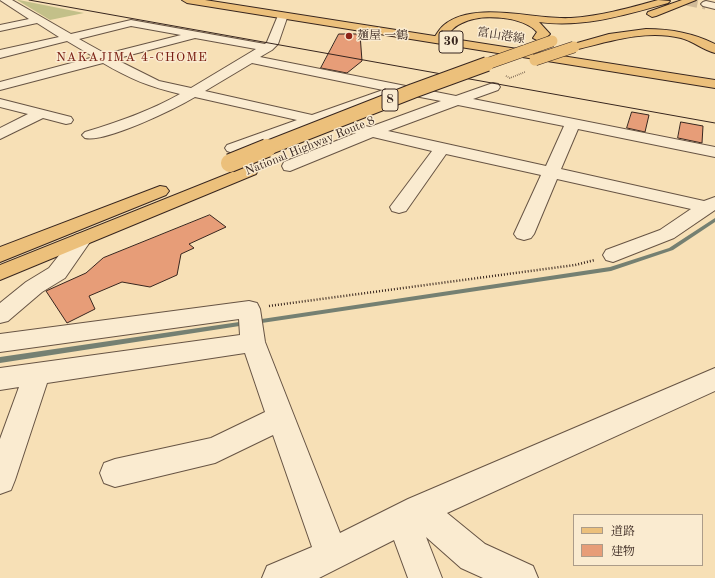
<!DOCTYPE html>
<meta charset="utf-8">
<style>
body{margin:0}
#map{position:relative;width:715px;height:578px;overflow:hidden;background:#f7e0b6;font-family:"Old Standard TT","Noto Serif JP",serif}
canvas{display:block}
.legend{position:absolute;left:573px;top:514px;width:130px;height:52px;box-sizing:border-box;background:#faebd0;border:1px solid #ac9c89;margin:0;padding:5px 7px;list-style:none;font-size:12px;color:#37251e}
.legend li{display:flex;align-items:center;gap:8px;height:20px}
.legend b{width:20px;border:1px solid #ac9c89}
</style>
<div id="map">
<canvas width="715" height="578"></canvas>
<ul class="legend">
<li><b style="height:5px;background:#ecc07b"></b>道路</li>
<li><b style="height:11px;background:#e79d78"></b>建物</li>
</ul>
</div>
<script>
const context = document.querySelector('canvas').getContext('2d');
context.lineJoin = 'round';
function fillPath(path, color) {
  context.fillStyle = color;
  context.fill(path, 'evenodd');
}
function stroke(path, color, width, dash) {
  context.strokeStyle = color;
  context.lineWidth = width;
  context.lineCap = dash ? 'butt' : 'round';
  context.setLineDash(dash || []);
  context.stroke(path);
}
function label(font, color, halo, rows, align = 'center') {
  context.font = font + ' "Old Standard TT","Noto Serif JP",serif';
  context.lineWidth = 3;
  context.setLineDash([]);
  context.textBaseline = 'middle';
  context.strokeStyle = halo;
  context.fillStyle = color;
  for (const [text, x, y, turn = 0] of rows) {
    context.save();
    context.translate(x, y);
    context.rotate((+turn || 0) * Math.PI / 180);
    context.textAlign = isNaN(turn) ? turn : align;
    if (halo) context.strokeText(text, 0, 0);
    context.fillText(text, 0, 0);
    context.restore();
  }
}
fillPath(new Path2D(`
 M 17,0 L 19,0 L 84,13 L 50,20 Z`), '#c3c089');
fillPath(new Path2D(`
 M 715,218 L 715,222 L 673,250 L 611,271 L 255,324 L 253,324 L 252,322 L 253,320 L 255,320 L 610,267 L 669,248 Z
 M 246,321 L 248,321 L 249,323 L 248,325 L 246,325 L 0,363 L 0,357 Z`), '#758072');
const building = new Path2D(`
 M 339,34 L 360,34 L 362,61 L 347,73 L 321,68 Z
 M 632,112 L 649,115 L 645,132 L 627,128 Z
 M 681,122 L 703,126 L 702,143 L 678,138 Z
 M 210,215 L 226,227 L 189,244 L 194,248 L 181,254 L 177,275 L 150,287 L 122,282 L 89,296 L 95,309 L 67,323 L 46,291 L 86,273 L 103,258 Z`);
fillPath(building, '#e79d78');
stroke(building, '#37251e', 1);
stroke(new Path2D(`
 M 687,0 L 706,4`), '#d1bb98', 11, [11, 5.5]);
const minor = new Path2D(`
 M 0,0 L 12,0 L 71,34 L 131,20 L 265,44 L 267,42 L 279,13 L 287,13 L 288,15 L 278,44 L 272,50 L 260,57 L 456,96 L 493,83 L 498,84 L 500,87 L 498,90 L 473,99 L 715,147 L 715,157 L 578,129 L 561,169 L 704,201 L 715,197 L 715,210 L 674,238 L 613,262 L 606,260 L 603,255 L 606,250 L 660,230 L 691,209 L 557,179 L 534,234 L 531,238 L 524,240 L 517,238 L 514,234 L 541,175 L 446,154 L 406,211 L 399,213 L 392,211 L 390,207 L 432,151 L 373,137 L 290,171 L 284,170 L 282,166 L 284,162 L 356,133 L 314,124 L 233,153 L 227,151 L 225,148 L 227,145 L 297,120 L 195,97 C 175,109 105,143 85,138 L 82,135 L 85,132 C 118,122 150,111 180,94 C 150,87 130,79 103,63 L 0,90 L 0,82 L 94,57 L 67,41 L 0,58 L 0,50 L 59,37 L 37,23 L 0,31 L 0,25 L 29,19 ZM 131,26 L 181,35 L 106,54 L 79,39 ZM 195,38 L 256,49 L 191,88 L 159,81 L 115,59 ZM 252,63 L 383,90 L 312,115 L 205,91 ZM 399,93 L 441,101 L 370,127 L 329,118 ZM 458,105 L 564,126 L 546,166 L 388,131 Z
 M 706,1 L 715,3 L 715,9 L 703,6 L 701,4 L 703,2 Z
 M 0,99 L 71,117 L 73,120 L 71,123 L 66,124 L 43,118 L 0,139 L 0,128 L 28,114 L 0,107 Z
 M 82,233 L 89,235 L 92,239 L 65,278 L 42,292 L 8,321 L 0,323 L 0,303 L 26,282 L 49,268 L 75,235 Z
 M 249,301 L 257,303 L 260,309 L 265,342 L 340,533 L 408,499 L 715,368 L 715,391 L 447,513 L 485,544 L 533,566 L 538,578 L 483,578 L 461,568 L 426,537 L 442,578 L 408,578 L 394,540 L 319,578 L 262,578 L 267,566 L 312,547 L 273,435 L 215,463 L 115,487 L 104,483 L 100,473 L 104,463 L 115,459 L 211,438 L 265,412 L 245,353 L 47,383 L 15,480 L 11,490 L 0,494 L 0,439 L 19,387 L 0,390 L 0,368 L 240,335 L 239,319 L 0,352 L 0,334 Z`);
const major = new Path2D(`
 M 182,0 L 205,0 L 715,80 L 715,88 L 187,3 Z`);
const highway = new Path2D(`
 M 658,0 L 670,1 L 668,3 C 625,15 584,28 539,22 L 550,34 L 543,40 L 539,41 L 533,38 L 537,32 C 523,16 481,13 462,23 C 452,27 449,34 443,42 L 439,43 L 433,40 C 436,35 439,29 444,25 C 475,0 534,20 571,18 C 601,16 629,8 658,0 Z
 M 682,0 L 696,0 L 656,16 L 652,17 L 647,14 L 648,12 Z
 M 646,29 C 671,29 693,33 715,44 L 715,53 C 703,50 693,41 681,38 C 645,29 608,42 574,50 L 568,47 L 570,45 L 609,34 Z
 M 250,165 L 256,166 L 258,170 L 256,174 L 0,280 L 0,265 Z
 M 160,186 L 166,187 L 169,191 L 166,195 L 0,262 L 0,247 Z`);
stroke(minor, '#675444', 2);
stroke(major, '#37251e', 2);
stroke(highway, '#37251e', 2);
stroke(new Path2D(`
 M 506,76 L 510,78 L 525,72`), '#37251e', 1.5, [0.5, 1.5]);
stroke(new Path2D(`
 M 269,306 L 575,265 L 595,260`), '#37251e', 2.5, [1, 2]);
fillPath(minor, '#faebd0');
fillPath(major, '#ecc07b');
fillPath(highway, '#ecc07b');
stroke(new Path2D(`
 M 29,0 L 715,123`), '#37251e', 1);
const highwayBridgeFar2 = new Path2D(`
 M 535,60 L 574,47
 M 484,65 L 552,41`);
const highwayBridgeFar1 = new Path2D(`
 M 265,149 L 413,91 L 487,64`);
const highwayBridge = new Path2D(`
 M 230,163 L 267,148`);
stroke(highwayBridgeFar2, '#37251e', 12, []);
stroke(highwayBridgeFar1, '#37251e', 16, []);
stroke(highwayBridge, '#37251e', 20, []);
stroke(highwayBridgeFar2, '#ecc07b', 11);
stroke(highwayBridgeFar1, '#ecc07b', 14);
stroke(highwayBridge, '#ecc07b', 18);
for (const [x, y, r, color] of [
 [349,36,4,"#8f2418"]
]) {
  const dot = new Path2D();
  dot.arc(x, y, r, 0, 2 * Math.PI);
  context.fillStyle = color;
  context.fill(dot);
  stroke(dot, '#faebd0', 1.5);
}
label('12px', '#37251e', '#faebd0', [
 ["麺屋 一鶴",357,36]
], 'left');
label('12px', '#37251e', '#faebd0', [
 ["富山港線",501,36,9],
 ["National Highway Route 8",310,146,-22]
]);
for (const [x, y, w] of [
 [451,42,24],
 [390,100,16]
]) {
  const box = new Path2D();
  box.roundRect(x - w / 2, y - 11, w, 22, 3);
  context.fillStyle = '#faebd0';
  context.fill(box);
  stroke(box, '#37251e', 1);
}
label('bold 13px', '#37251e', null, [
 ["30",451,42],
 ["8",390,100]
]);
context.letterSpacing = '1px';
label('13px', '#7a1f14', '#faebd0', [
 ["NAKAJIMA 4-CHOME",132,58]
]);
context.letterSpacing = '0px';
</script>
